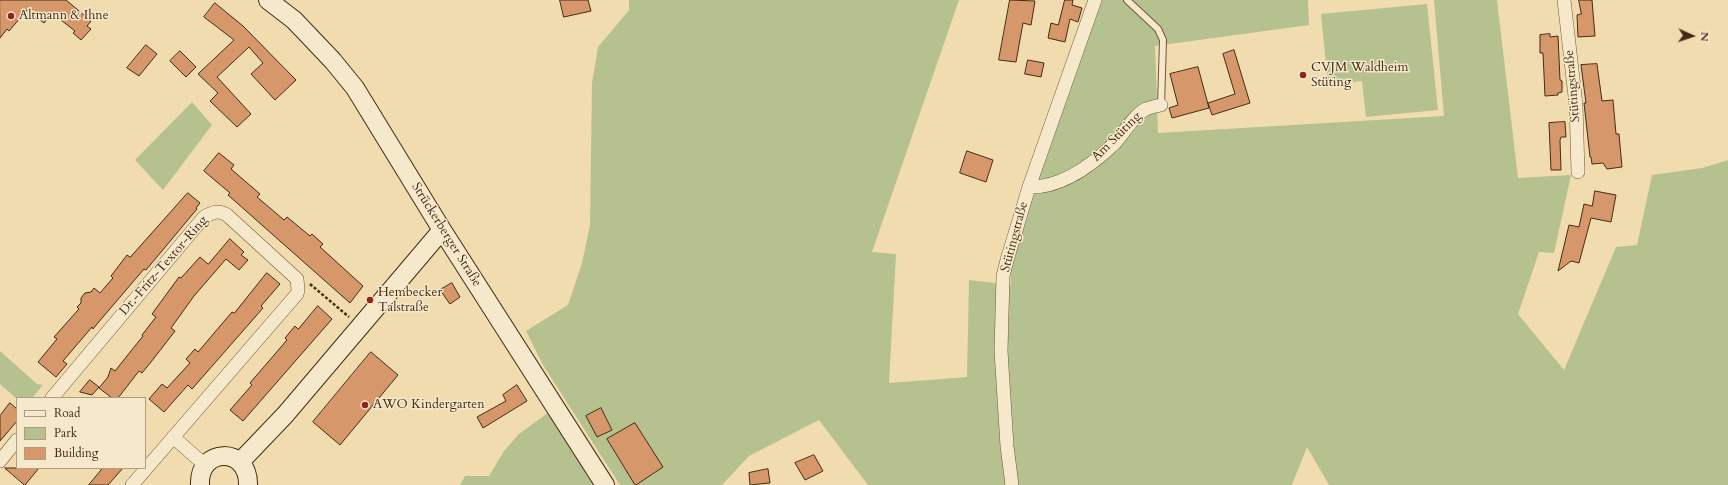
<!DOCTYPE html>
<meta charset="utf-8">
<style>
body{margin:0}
#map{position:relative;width:1728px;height:485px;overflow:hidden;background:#f1dcaf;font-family:Cardo,serif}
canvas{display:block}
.legend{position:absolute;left:16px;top:397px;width:130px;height:72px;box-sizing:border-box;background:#f6e8cb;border:1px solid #af9c82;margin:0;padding:5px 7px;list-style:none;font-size:12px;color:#452b15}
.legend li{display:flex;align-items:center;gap:8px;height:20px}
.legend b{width:20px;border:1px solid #af9c82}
.north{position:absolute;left:1672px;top:16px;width:40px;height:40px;-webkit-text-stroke:3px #f6e8cb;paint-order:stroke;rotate:93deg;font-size:11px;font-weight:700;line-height:16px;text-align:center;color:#452b15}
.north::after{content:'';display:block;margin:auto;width:14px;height:18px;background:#452b15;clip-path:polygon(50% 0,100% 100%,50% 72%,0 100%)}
</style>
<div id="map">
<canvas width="1728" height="485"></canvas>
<ul class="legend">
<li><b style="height:5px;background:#f6e8cb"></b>Road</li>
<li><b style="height:11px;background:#b5c28f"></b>Park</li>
<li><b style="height:11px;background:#d6976b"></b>Building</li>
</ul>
<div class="north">N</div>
</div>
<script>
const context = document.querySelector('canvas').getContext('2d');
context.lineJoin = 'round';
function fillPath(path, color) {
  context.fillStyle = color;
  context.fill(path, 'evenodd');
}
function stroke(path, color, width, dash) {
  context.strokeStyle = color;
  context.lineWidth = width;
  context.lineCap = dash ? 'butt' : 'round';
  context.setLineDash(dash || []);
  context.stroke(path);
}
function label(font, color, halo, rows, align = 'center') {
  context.font = font + ' Cardo,serif';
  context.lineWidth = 3;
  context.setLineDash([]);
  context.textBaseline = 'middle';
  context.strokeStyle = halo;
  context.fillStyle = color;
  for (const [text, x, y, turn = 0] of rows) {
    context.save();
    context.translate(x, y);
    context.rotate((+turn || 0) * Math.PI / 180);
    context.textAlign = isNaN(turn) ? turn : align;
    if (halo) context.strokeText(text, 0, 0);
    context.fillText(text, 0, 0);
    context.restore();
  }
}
fillPath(new Path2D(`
 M 629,0 L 959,0 L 872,252 L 896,254 L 889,383 L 967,377 L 969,280 L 1011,285 L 1010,264 L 1099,0 L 1308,0 L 1309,25 L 1155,46 L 1158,133 L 1444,116 L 1434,0 L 1497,0 L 1518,178 L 1571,175 L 1554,253 L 1539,252 L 1518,314 L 1564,370 L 1616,247 L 1637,245 L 1652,175 L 1702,168 L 1728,160 L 1728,485 L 1329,485 L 1307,447 L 1292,485 L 868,485 L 819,420 L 749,456 L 722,485 L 620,485 L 543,365 L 526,331 L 568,305 L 582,263 L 590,225 L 592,83 L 598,47 L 629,10 Z
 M 1427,4 L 1438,110 L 1366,117 L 1362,81 L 1328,85 L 1321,14 Z
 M 192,102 L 212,125 L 163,190 L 135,160 Z
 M 0,351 L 37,384 L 43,385 L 32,398 L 17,398 L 17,399 L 0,384 Z
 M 549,412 L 594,485 L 460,485 L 465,476 L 489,476 L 504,451 L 519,434 Z`), '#b5c28f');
const building = new Path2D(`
 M 0,0 L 66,0 L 91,21 L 87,26 L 91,29 L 81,40 L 73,33 L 75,31 L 52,13 L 44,23 L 27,10 L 9,31 L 7,29 L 0,38 Z
 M 560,0 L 588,0 L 591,11 L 564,17 Z
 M 1010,0 L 1035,1 L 1031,25 L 1023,23 L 1016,62 L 999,60 Z
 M 1065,0 L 1073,0 L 1072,5 L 1082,8 L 1078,22 L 1070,19 L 1065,42 L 1048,38 L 1051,23 L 1058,25 Z
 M 1579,0 L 1592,0 L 1595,36 L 1578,37 L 1577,15 L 1581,14 Z
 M 215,3 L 243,26 L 296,80 L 275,100 L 251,74 L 263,63 L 249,47 L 217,77 L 251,114 L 237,127 L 210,101 L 218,93 L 198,74 L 234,40 L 204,17 Z
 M 1550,34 L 1550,37 L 1558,36 L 1560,80 L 1562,81 L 1562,92 L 1558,93 L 1558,95 L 1545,96 L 1543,53 L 1540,53 L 1540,35 Z
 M 146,45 L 157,54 L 139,76 L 127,68 Z
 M 1234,50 L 1250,103 L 1212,115 L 1208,103 L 1235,94 L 1223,54 Z
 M 180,51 L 196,67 L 186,77 L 170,61 Z
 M 1028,60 L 1044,63 L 1041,77 L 1025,74 Z
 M 1597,64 L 1602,101 L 1613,100 L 1616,134 L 1619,134 L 1622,167 L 1607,169 L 1603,163 L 1592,164 L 1591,157 L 1590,157 L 1584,103 L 1586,103 L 1581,65 Z
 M 1198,67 L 1209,108 L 1172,118 L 1169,108 L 1178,105 L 1170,74 Z
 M 1565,122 L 1566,137 L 1561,137 L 1560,140 L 1561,170 L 1551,170 L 1549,123 Z
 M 967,151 L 993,160 L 986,182 L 960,173 Z
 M 219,153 L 234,165 L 231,169 L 260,194 L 257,197 L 284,220 L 287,217 L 310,236 L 312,234 L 323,244 L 320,247 L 363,286 L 350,303 L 228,195 L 230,193 L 204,171 Z
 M 1595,191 L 1616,195 L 1611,222 L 1591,218 L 1579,263 L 1571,261 L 1558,271 L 1569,225 L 1579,227 L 1584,204 L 1592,206 Z
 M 188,193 L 200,203 L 196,208 L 197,209 L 146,270 L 144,269 L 97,324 L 93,329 L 92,327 L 63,361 L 67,364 L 56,377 L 38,362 L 57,339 L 54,337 L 79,309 L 77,307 L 81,303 L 81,298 L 85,293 L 91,292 L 94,288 L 100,293 L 113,278 L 111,276 L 127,255 L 130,257 Z
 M 230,239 L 244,252 L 241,255 L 248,260 L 239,270 L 226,259 L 194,296 L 171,328 L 175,331 L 151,362 L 142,373 L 139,371 L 118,398 L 112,398 L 99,388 L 108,377 L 111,368 L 115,371 L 143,336 L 142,335 L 156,317 L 152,314 L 179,277 L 181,278 L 200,257 L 208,264 Z
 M 267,273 L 280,284 L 261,306 L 263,308 L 192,389 L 188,385 L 164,412 L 149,399 L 162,384 L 167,388 L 190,363 L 186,359 L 195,349 L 198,352 L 232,312 L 234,313 Z
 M 452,283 L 460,297 L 450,304 L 440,290 Z
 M 318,306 L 332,319 L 243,421 L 230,410 L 252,385 L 250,383 L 287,340 L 285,338 L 295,326 L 298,329 Z
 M 371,352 L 398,375 L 340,445 L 313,422 Z
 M 90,380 L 99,387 L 92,395 L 80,392 Z
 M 517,385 L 527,401 L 483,428 L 477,417 L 506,401 L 503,395 Z
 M 10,403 L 17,409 L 17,421 L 0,441 L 0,416 Z
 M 601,408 L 612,430 L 597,437 L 586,416 Z
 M 635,423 L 663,467 L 636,485 L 635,485 L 607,439 Z
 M 814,455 L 823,471 L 805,480 L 795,463 Z
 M 5,468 L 39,468 L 25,485 Z
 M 103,468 L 123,468 L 108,485 L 89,485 Z
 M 768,469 L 770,483 L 750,485 L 749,473 Z`);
fillPath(building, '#d6976b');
stroke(building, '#452b15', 1);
const lane = new Path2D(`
 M 1127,0 L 1158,29 L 1163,40 L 1161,105`);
const street = new Path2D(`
 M 1564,0 L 1576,105 L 1578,172
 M 1029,187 C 1062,188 1092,165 1115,143 C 1123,134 1135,114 1146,109 C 1151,107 1156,106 1161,105
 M 52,398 L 204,217 C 213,212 218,210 227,215 L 297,279 L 298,290 L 297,294 L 132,485
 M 173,437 L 205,465
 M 0,461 L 17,440
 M 1012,485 L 1007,446 L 1001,351 L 1003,276 L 1007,260 L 1029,187 L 1095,0`);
const secondary = new Path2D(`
 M 268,0 L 294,20 L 333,61 L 355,88 L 442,230 L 605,485
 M 240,462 L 285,415 L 442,230
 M 200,485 C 198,447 249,446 248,485`);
stroke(lane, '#70573c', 8);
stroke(street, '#70573c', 14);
stroke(secondary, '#452b15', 20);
stroke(new Path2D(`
 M 310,284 L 349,317`), '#452b15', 2.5, [3, 2]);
stroke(lane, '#f6e8cb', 6);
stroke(street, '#f6e8cb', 13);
stroke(secondary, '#f6e8cb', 18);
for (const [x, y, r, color] of [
 [11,16,4,"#8f2418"],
 [1303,75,4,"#8f2418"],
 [370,300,4,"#8f2418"],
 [365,405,4,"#8f2418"]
]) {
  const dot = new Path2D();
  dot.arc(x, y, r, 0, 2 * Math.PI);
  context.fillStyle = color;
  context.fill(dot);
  stroke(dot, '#f6e8cb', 1.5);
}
label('13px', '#452b15', '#f6e8cb', [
 ["Altmann & Ihne",19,16],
 ["CVJM Waldheim",1311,68],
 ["Stüting",1311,83],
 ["Hembecker",378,293],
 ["Talstraße",378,308],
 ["AWO Kindergarten",373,405]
], 'left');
label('13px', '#452b15', '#f6e8cb', [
 ["Stütingstraße",1573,86,-95],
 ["Am Stüting",1117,137,-45],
 ["Strückerberger Straße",446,235,58],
 ["Stütingstraße",1015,237,-75],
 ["Dr.-Fritz-Textor-Ring",164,266,-49]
]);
</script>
